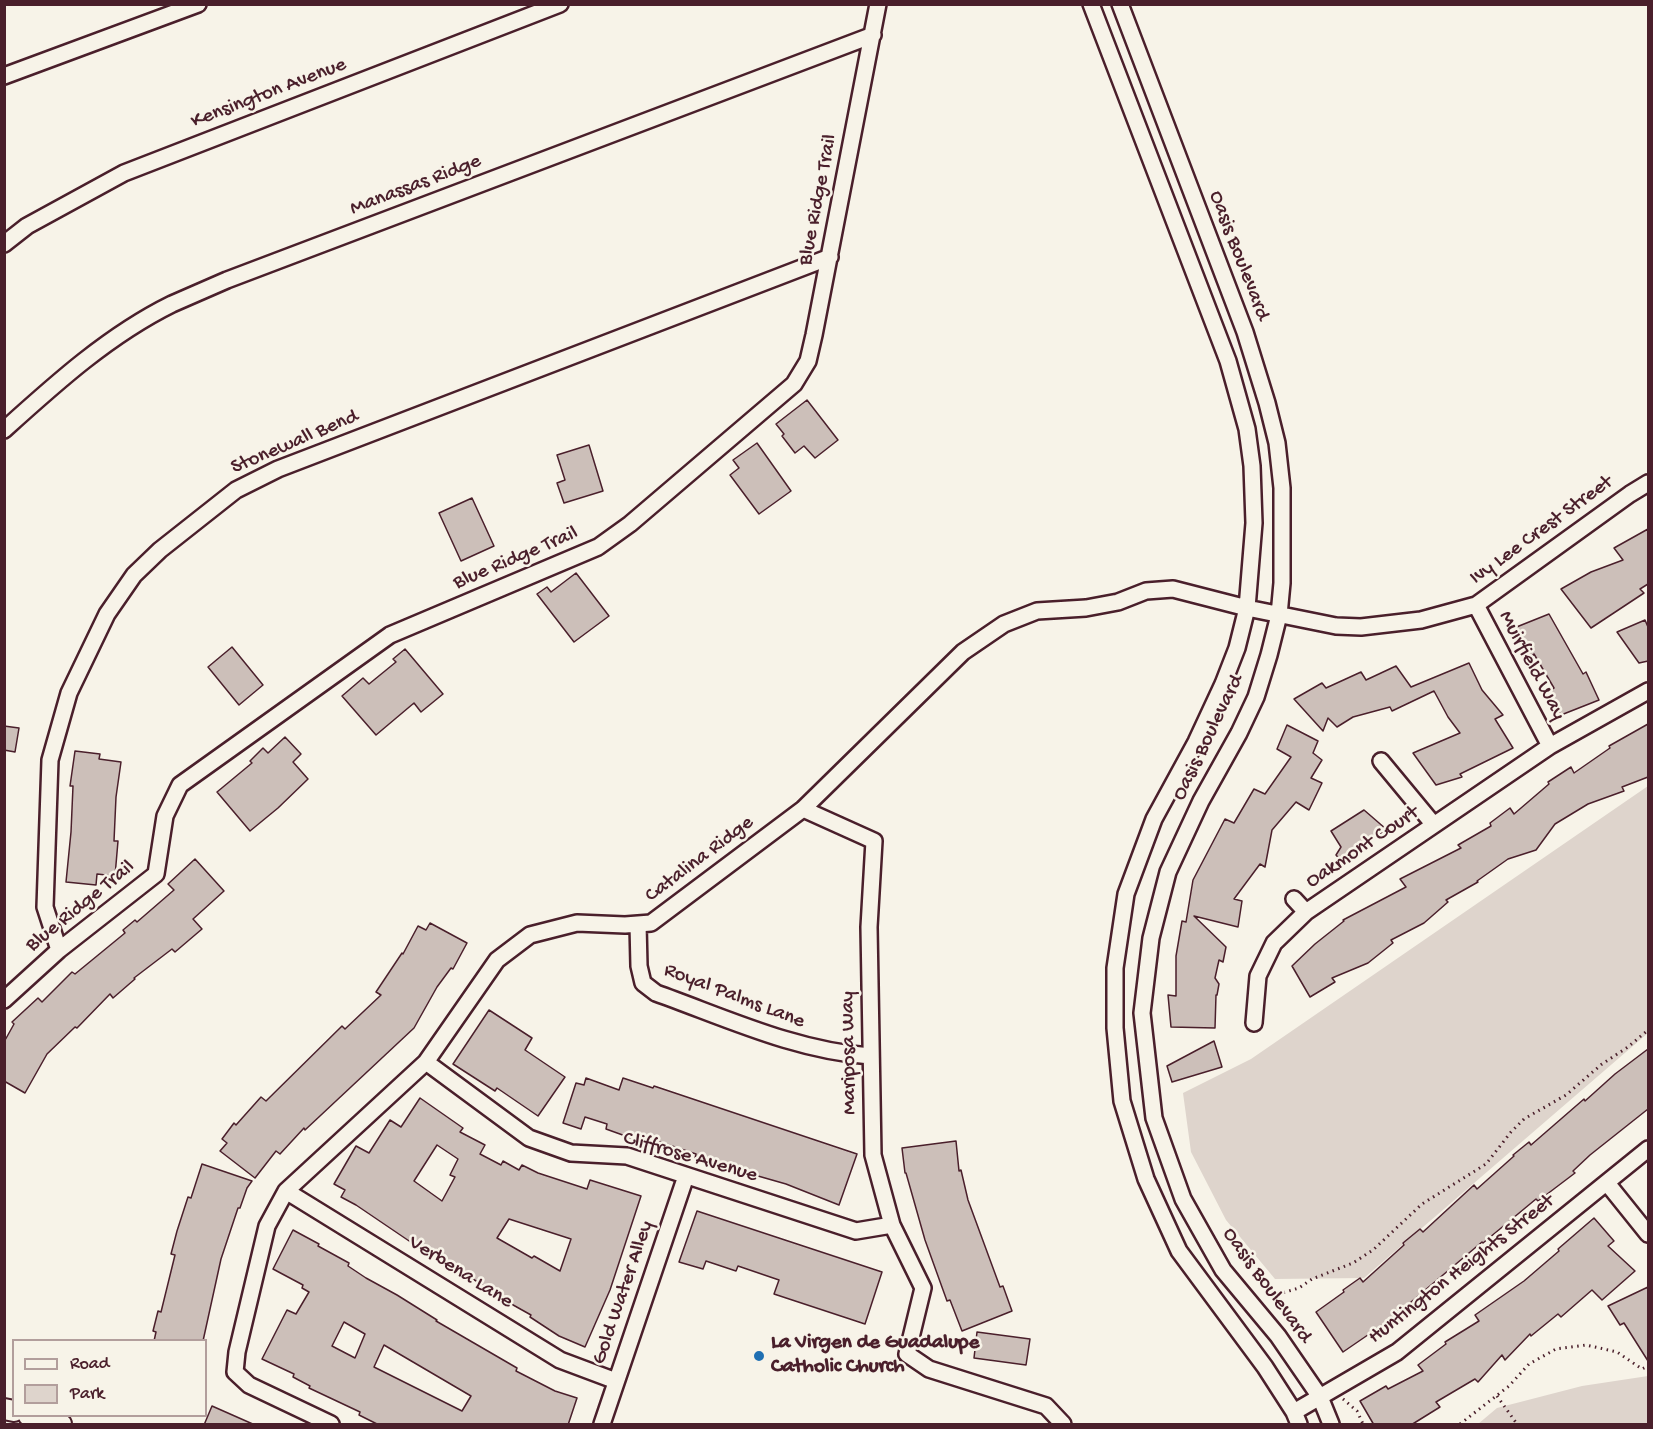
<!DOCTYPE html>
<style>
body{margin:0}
#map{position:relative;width:1653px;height:1429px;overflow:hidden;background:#f7f3e8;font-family:"Gochi Hand",sans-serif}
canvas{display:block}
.frame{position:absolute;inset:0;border:6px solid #4a1f2b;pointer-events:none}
.legend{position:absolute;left:12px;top:1339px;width:195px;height:78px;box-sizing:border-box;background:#f7f3e8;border:2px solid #b29e9c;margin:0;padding:8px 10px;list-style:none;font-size:18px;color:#4a1f2b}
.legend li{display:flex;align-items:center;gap:12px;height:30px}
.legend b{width:30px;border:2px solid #b29e9c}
</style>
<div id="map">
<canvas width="1653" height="1429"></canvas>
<div class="frame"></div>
<ul class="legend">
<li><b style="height:8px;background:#f7f3e8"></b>Road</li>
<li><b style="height:16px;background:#ded4cc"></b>Park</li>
</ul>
</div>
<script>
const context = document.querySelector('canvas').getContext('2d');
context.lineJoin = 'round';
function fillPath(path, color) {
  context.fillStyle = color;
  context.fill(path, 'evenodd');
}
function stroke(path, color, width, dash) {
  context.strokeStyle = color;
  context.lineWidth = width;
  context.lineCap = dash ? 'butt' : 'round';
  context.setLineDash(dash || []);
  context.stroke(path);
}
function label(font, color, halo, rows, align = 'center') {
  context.font = font + ' "Gochi Hand",sans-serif';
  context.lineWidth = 5;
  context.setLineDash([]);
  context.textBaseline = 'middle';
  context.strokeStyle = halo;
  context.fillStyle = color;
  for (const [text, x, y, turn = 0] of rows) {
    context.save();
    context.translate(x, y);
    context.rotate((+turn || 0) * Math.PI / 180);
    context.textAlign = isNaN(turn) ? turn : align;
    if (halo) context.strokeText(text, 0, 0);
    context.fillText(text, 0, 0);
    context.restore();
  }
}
fillPath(new Path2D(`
 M 1648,786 L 1648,1033 L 1364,1278 L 1275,1279 L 1226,1220 L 1191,1152 L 1183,1093 L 1251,1059 Z
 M 1648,1376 L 1648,1424 L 1478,1424 L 1497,1408 L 1582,1386 Z`), '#ded4cc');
const building = new Path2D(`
 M 807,400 L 838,440 L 815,458 L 804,446 L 795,453 L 782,436 L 784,434 L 776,424 Z
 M 757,443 L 791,491 L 759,514 L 730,475 L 739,468 L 733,460 Z
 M 589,445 L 603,491 L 564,503 L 557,483 L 565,480 L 557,455 Z
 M 472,498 L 494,546 L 461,561 L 439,513 Z
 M 1648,529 L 1648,584 L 1640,589 L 1644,593 L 1591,628 L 1561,589 L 1591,572 L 1623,560 L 1614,548 Z
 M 576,573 L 609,616 L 574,642 L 537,594 L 547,587 L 551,592 Z
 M 1549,614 L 1583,674 L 1586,672 L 1599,700 L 1561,715 L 1547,692 L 1554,688 L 1534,654 L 1530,657 L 1509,630 Z
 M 1645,620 L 1648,627 L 1648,661 L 1639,663 L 1617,632 Z
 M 232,647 L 263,685 L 239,705 L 208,667 Z
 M 405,649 L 443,694 L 421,712 L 414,703 L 376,735 L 342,696 L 363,678 L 369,684 L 396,662 L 393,659 Z
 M 1469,663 L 1482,690 L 1503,715 L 1495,719 L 1513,748 L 1460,774 L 1462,777 L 1436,785 L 1413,753 L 1460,733 L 1448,717 L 1434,691 L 1392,711 L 1390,707 L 1353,717 L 1337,727 L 1328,718 L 1323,731 L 1294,699 L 1322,683 L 1326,688 L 1361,672 L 1366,680 L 1396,666 L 1411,687 Z
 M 1648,724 L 1648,777 L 1622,787 L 1624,791 L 1588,804 L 1555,824 L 1536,850 L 1508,859 L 1477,881 L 1478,882 L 1446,900 L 1448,902 L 1424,923 L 1391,940 L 1393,943 L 1368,963 L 1332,978 L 1335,982 L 1310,997 L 1292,966 L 1315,944 L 1344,921 L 1343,920 L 1406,887 L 1400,879 L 1461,848 L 1458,845 L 1491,826 L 1490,823 L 1510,808 L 1514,814 L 1549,784 L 1548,782 L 1571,767 L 1574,773 L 1610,748 L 1609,746 Z
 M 1287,725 L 1318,741 L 1313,753 L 1322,760 L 1311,778 L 1322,783 L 1309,810 L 1296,802 L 1272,830 L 1265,867 L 1260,864 L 1234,899 L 1242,901 L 1238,927 L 1194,916 L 1226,947 L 1223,962 L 1219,960 L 1215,978 L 1219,984 L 1217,995 L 1216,995 L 1215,1028 L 1171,1027 L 1168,995 L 1176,996 L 1176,956 L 1182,921 L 1186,922 L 1193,880 L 1225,819 L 1234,823 L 1254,789 L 1265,794 L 1291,757 L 1277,749 Z
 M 4,726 L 19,728 L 15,752 L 4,750 Z
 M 285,737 L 301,754 L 293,762 L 308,779 L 278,808 L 250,831 L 217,792 L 252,763 L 250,761 L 263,748 L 268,753 Z
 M 75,751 L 100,754 L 99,759 L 121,762 L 116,797 L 114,841 L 118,841 L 115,876 L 97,874 L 96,885 L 66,882 L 71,832 L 73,786 L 70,786 Z
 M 1364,810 L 1386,829 L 1343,863 L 1336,855 L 1341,847 L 1331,831 Z
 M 195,859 L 224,891 L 193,919 L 202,929 L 175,952 L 172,949 L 134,978 L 135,979 L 113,998 L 110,994 L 77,1028 L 75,1027 L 47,1054 L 25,1093 L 4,1081 L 4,1042 L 14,1024 L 12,1022 L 38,998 L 42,1002 L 72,972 L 75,974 L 125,933 L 123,930 L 135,920 L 137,922 L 174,890 L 168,884 Z
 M 430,923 L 467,943 L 453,969 L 451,968 L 437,987 L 414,1028 L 305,1130 L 304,1128 L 280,1154 L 276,1151 L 255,1178 L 220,1151 L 227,1143 L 222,1139 L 234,1123 L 236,1125 L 261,1097 L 266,1101 L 342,1026 L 345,1029 L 381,995 L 376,992 L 402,953 L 403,954 L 418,926 L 426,930 Z
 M 489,1010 L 532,1038 L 525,1050 L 565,1077 L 538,1116 L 497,1088 L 495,1091 L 453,1064 Z
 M 1214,1041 L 1222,1067 L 1172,1082 L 1167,1066 Z
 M 1648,1049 L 1648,1109 L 1590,1155 L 1573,1171 L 1575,1173 L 1538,1201 L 1536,1199 L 1483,1243 L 1482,1242 L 1411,1302 L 1413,1304 L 1343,1352 L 1316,1312 L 1344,1292 L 1343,1290 L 1360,1278 L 1363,1282 L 1404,1245 L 1403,1243 L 1420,1229 L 1423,1232 L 1474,1185 L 1477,1189 L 1514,1156 L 1513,1155 L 1529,1142 L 1531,1145 L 1584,1099 L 1585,1101 L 1615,1074 Z
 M 586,1078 L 619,1090 L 623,1078 L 653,1088 L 654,1086 L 857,1154 L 839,1205 L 786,1184 L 695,1158 L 696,1154 L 654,1140 L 633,1134 L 631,1138 L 606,1129 L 607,1124 L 585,1117 L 581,1129 L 563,1123 L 576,1083 L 584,1085 Z
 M 420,1098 L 463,1128 L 460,1132 L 485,1145 L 480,1154 L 501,1165 L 503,1161 L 519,1170 L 522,1165 L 538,1173 L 587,1189 L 590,1180 L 641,1196 L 610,1290 L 585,1347 L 559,1336 L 530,1317 L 531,1315 L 506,1301 L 507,1299 L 418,1247 L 356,1205 L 341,1197 L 345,1190 L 334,1184 L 356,1146 L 369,1153 L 390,1120 L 401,1127 ZM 437,1145 L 458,1159 L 450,1175 L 455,1177 L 442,1201 L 414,1181 ZM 509,1219 L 571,1239 L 560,1271 L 534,1256 L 532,1258 L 497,1238 Z
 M 956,1141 L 959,1171 L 961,1170 L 968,1200 L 1000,1287 L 1003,1286 L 1012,1311 L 962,1331 L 950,1300 L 947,1301 L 925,1240 L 906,1173 L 905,1173 L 902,1148 Z
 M 202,1164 L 252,1181 L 247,1188 L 240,1208 L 238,1208 L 221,1259 L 203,1341 L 154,1341 L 156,1332 L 153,1331 L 158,1311 L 161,1312 L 175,1255 L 171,1254 L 177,1231 L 188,1197 L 191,1198 Z
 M 697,1211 L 882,1272 L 865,1324 L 774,1294 L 779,1280 L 738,1266 L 736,1271 L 706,1261 L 703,1269 L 679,1262 Z
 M 1594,1218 L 1614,1241 L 1608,1246 L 1635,1271 L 1602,1300 L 1592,1290 L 1561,1317 L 1558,1314 L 1531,1336 L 1530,1334 L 1505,1360 L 1502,1355 L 1478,1382 L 1475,1379 L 1436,1402 L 1440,1407 L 1411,1425 L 1374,1425 L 1360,1401 L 1386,1386 L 1388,1389 L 1423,1371 L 1418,1365 L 1446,1344 L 1445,1342 L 1479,1321 L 1475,1315 L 1524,1281 L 1559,1251 L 1558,1249 Z
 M 293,1230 L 319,1244 L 318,1246 L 349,1263 L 348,1266 L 366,1278 L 397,1295 L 437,1320 L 436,1321 L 517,1368 L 516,1371 L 555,1391 L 577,1398 L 568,1425 L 379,1425 L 359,1415 L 360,1412 L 309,1388 L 310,1386 L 293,1377 L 294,1374 L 262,1359 L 287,1310 L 296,1314 L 309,1292 L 302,1288 L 303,1285 L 273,1269 ZM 344,1322 L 365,1334 L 355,1358 L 332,1346 ZM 384,1345 L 471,1396 L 462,1411 L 374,1367 Z
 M 1648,1287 L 1648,1361 L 1624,1323 L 1620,1325 L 1608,1306 Z
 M 977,1332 L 1030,1339 L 1026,1365 L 974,1358 Z
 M 212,1406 L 255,1425 L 204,1425 Z`);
fillPath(building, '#ccbfb9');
stroke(building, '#4a1f2b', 1.5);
const minor = new Path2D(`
 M 1091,4 L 1228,361 L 1247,429 L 1252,466 L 1254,523 L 1247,608 L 1237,648 L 1223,684 L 1196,742 L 1154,819 L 1126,894 L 1115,968 L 1115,1028 L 1122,1101 L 1146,1179 L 1179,1251 L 1265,1367 L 1294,1412 L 1299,1424
 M 1120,4 L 1245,332 L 1267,403 L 1277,443 L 1282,488 L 1282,583 L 1279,615 L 1269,655 L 1256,697 L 1239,733 L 1201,801 L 1168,872 L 1151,938 L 1142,1013 L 1154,1118 L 1183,1199 L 1223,1270 L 1278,1336 L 1320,1397 L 1331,1424
 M 4,76 L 198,4
 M 4,244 L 27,226 L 124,173 L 560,4
 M 4,430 C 56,383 109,335 172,304 C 190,296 209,288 227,280 L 873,35
 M 1476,605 L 1550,746
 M 1381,761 L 1434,825
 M 803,809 L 874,841 L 869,927 L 873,1155 L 892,1225 L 923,1288 L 907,1354 L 929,1369 L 1046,1406 L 1063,1424
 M 1294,899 L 1306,912
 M 638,924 L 639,966 L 643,983 L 656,993 C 726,1018 796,1051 870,1056
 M 59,950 L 45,907 L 50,760 L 69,693 L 107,614 L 134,575 L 160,550 L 236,490 L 278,469 L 830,257
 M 4,1000 L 59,950 L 156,874 L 165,816 L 180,785 L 390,635 L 598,547 L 630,524 L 794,384 L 808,361 L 814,335 L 878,4
 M 1254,1023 L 1258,976 L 1274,943 L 1306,912 L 1550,746 L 1648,691
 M 426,1062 L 529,1138 L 571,1153 L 627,1156 L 856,1231 L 892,1225
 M 1607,1183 L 1648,1234
 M 286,1191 L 560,1360 L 616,1381
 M 1294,1412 L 1397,1352 L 1648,1149
 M 331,1424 L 249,1385 L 235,1372 L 237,1352 L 267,1226 L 286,1191 L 426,1062 L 497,960 L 530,935 L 577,923 L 625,925 L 651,923 L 803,809 L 963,652 L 1004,624 L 1037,611 L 1086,608 L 1118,602 L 1146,591 L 1173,589 L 1247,608 L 1336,626 L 1361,627 L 1421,620 L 1476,605 L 1630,494 L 1648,483
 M 602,1424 L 686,1176`);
const major = new Path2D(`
 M 4,1409 L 14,1411
 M 29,1416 L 61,1424`);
stroke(minor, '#4a1f2b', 20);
stroke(major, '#4a1f2b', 24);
stroke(new Path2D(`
 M 1272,1296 L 1299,1288 L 1312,1279 L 1353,1263 L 1373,1250 L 1422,1204 L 1486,1164 L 1511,1132 L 1524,1119 L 1566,1095 L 1602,1064 L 1628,1047 L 1648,1030
 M 1497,1396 L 1517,1424
 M 1343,1399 L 1357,1411 L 1363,1424
 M 1460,1424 L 1509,1386 L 1529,1364 L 1556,1349 L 1586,1345 L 1617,1352 L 1642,1369 L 1648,1366`), '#4a1f2b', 3, [1.5, 4.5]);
stroke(minor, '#f7f3e8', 15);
stroke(major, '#f7f3e8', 20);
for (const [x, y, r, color] of [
 [759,1356,6,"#1f6fb2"]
]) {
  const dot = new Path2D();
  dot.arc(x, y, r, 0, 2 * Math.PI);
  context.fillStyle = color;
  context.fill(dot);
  stroke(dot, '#f7f3e8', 2);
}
label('21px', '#4a1f2b', '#f7f3e8', [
 ["Kensington Avenue",269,94,-21],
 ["Manassas Ridge",416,186,-21],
 ["Blue Ridge Trail",819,200,-79],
 ["Oasis Boulevard",1238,256,69],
 ["Stonewall Bend",295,443,-23],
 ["Ivy Lee Crest Street",1542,531,-36],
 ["Blue Ridge Trail",516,559,-23],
 ["Muirfield Way",1531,666,62],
 ["Oasis Boulevard",1209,738,-64],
 ["Oakmont Court",1363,848,-34],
 ["Catalina Ridge",700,860,-37],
 ["Blue Ridge Trail",81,907,-39],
 ["Royal Palms Lane",734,997,21],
 ["Mariposa Way",850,1053,-91],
 ["Cliffrose Avenue",690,1158,16],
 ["Huntington Heights Street",1462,1270,-38],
 ["Verbena Lane",460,1273,32],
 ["Oasis Boulevard",1266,1286,54],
 ["Gold Water Alley",624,1293,-71]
]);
label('bold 21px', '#4a1f2b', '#f7f3e8', [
 ["La Virgen de Guadalupe",771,1344],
 ["Catholic Church",771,1368]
], 'left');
</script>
